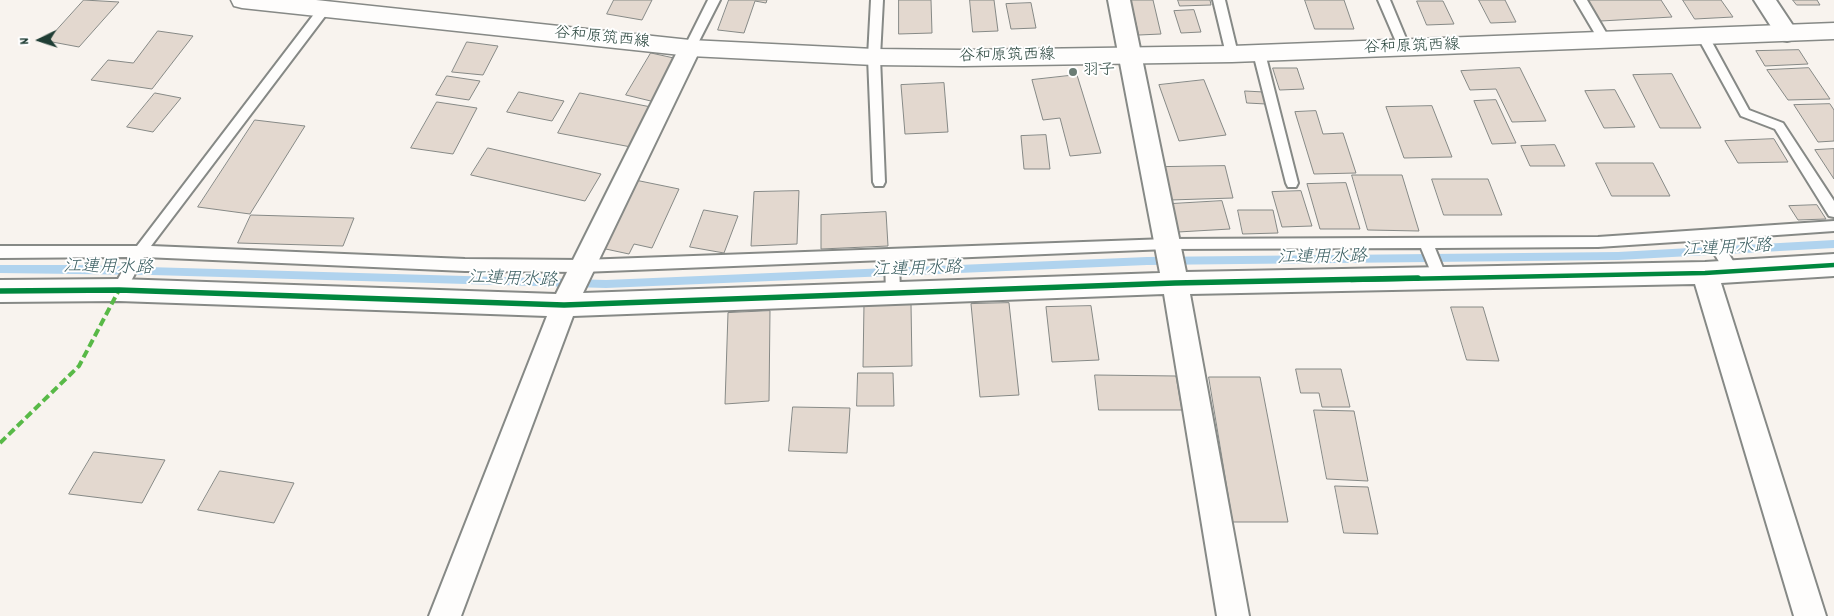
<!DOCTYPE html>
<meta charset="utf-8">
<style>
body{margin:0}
#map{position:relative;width:1834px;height:616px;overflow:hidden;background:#f8f3ee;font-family:Dekko,sans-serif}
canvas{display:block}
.north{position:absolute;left:15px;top:15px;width:50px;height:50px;-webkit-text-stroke:4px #fff;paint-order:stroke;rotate:266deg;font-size:14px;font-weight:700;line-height:20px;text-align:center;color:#1f3d34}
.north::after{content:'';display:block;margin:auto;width:18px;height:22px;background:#1f3d34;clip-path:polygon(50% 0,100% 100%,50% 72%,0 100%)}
</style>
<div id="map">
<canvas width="1834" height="616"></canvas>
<div class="north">N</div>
</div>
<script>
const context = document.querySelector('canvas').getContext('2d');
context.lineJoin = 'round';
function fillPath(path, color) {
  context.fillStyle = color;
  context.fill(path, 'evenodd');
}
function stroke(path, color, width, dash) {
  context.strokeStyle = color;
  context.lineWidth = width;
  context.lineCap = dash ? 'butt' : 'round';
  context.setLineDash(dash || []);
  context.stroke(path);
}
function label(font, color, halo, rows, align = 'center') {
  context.font = font + ' Dekko,"Klee One",sans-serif';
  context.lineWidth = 4;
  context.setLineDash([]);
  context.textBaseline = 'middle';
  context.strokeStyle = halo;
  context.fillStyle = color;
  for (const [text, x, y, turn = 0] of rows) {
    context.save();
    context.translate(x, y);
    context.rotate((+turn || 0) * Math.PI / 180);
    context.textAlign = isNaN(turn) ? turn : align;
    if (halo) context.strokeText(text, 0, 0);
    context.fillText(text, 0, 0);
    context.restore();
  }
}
fillPath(new Path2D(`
 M 1834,240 L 1834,248 L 1618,260 L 1147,265 L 606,288 L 152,275 L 0,273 L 0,265 L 76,265 L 606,280 L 1147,257 L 1618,252 Z`), '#b0d3ee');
const building = new Path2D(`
 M 84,0 L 119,2 L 79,47 L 47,41 Z
 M 614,0 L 652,0 L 642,20 L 607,14 Z
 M 729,0 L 767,0 L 766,3 L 755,1 L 744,33 L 718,30 Z
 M 899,0 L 931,0 L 932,33 L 899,34 Z
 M 970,0 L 994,0 L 998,31 L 973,32 Z
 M 1131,0 L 1153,0 L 1161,34 L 1139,35 Z
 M 1178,0 L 1210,0 L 1211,5 L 1180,6 Z
 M 1305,0 L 1344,0 L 1354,29 L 1315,29 Z
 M 1479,0 L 1505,0 L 1516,22 L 1491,23 Z
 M 1588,0 L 1661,0 L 1672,17 L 1601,21 Z
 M 1683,0 L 1721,0 L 1733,17 L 1695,19 Z
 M 1793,0 L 1817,0 L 1820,5 L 1797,5 Z
 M 1417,1 L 1443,1 L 1454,24 L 1427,25 Z
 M 1031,3 L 1036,28 L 1011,29 L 1006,4 Z
 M 1194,10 L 1201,32 L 1181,33 L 1174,11 Z
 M 158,31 L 193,36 L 152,89 L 91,80 L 108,60 L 133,63 Z
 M 467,42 L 498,46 L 483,75 L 452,72 Z
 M 1799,50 L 1808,64 L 1765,66 L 1756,51 Z
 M 651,53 L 683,60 L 659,103 L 626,95 Z
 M 1273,68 L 1297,68 L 1304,89 L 1280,90 Z
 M 1520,68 L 1546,121 L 1512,122 L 1496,89 L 1470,90 L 1461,71 Z
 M 1809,68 L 1830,99 L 1788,100 L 1767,70 Z
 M 1672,74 L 1701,128 L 1660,128 L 1633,75 Z
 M 1077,75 L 1101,153 L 1070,156 L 1060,118 L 1043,120 L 1032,80 Z
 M 447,76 L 480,81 L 469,100 L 436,95 Z
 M 1204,80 L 1226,135 L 1179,141 L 1159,85 Z
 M 944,83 L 948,132 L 905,134 L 901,85 Z
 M 1615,90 L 1635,127 L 1604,128 L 1585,91 Z
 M 1245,91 L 1264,92 L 1266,104 L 1247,103 Z
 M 519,92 L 564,101 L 552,121 L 507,112 Z
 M 155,93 L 181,98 L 153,132 L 127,127 Z
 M 580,93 L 651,107 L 631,147 L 558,133 Z
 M 1496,100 L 1516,143 L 1492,144 L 1474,101 Z
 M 437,102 L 477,108 L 453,154 L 411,148 Z
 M 1830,104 L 1834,110 L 1834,141 L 1818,142 L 1794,105 Z
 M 1432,106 L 1452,157 L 1404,158 L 1386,107 Z
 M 1316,111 L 1323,134 L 1343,133 L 1356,173 L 1314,174 L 1295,112 Z
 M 255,120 L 305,126 L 250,214 L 198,207 Z
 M 1046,135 L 1050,169 L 1024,169 L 1021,136 Z
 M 1774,139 L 1788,162 L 1738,163 L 1725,141 Z
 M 1555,145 L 1565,166 L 1530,166 L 1521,146 Z
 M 488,148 L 601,174 L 585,201 L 471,175 Z
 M 1834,149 L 1834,179 L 1815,150 Z
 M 1596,163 L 1653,163 L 1670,196 L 1612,196 Z
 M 1225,166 L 1233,198 L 1170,200 L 1163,167 Z
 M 1352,175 L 1402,175 L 1419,231 L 1368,230 Z
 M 1432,179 L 1488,179 L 1502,215 L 1444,215 Z
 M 635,180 L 679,189 L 652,248 L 634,244 L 629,254 L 601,248 Z
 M 1346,183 L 1360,229 L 1320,229 L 1307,184 Z
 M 799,191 L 797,244 L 751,246 L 754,192 Z
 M 1301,191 L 1312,226 L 1282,227 L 1272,192 Z
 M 1222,201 L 1230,229 L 1178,232 L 1171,204 Z
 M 1817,205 L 1826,219 L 1798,220 L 1789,206 Z
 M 704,210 L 738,216 L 724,253 L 690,247 Z
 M 1238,210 L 1273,210 L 1278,233 L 1243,234 Z
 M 886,212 L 888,246 L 821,249 L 821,215 Z
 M 251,215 L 354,218 L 343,246 L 238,243 Z
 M 911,303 L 912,366 L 863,367 L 864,304 Z
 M 1009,303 L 1019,395 L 980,397 L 971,304 Z
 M 1091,306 L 1099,360 L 1052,362 L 1046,307 Z
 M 1451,307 L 1483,307 L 1499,361 L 1467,360 Z
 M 770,311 L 769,401 L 725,404 L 728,313 Z
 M 1296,369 L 1341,369 L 1350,407 L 1322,407 L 1319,393 L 1301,393 Z
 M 858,373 L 893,373 L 894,406 L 857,406 Z
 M 1095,375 L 1176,376 L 1182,410 L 1099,410 Z
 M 1209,377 L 1260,377 L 1288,522 L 1233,522 Z
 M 793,407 L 850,408 L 847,453 L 789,451 Z
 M 1314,410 L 1354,411 L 1368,481 L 1327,479 Z
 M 94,452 L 165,460 L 142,503 L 69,494 Z
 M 220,471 L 294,483 L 274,523 L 198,510 Z
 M 1335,486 L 1368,487 L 1378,534 L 1344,533 Z`);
fillPath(building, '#e3d8cf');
stroke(building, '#868986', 1);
const lane = new Path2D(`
 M 708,0 L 720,0 L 694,51 L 686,51 L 684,48 Z
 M 871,0 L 883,0 L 880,57 L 885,182 L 883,186 L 875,186 L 873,182 L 868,57 Z
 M 1213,0 L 1225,0 L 1238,54 L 1236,57 L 1232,58 L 1226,54 Z
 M 1378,0 L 1390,0 L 1410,48 L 1408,51 L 1400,51 Z
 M 1575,0 L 1587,0 L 1611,41 L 1609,44 L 1601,44 Z
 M 325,4 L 329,5 L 331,8 L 329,11 L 151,246 L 465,259 L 582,260 L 1167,239 L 1598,237 L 1834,221 L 1834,231 L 1720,239 L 1739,271 L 1737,275 L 1732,277 L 1727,275 L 1706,240 L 1598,247 L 1435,248 L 1447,278 L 1445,282 L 1440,284 L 1435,282 L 1421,248 L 1167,249 L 899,260 L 900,293 L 898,297 L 893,299 L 888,297 L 886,293 L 885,260 L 582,272 L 465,271 L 144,257 L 124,294 L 119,296 L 114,294 L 112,290 L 130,257 L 0,258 L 0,246 L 137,246 L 321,5 Z
 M 1703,32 L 1707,33 L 1749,110 L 1783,123 L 1834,201 L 1834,217 L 1829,216 L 1775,129 L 1741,116 L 1697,36 Z
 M 1259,49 L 1265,53 L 1298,183 L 1296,187 L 1288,187 L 1286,183 L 1253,53 Z`);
const street = new Path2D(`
 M 1108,0 L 1130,0 L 1186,272 L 1705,262 L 1834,254 L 1834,276 L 1721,283 L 1826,616 L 1794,616 L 1695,284 L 1190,294 L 1249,616 L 1217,616 L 1164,294 L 573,316 L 461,616 L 429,616 L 547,316 L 119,301 L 0,302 L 0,280 L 119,279 L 556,294 L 682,42 L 690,40 L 698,42 L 701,48 L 583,293 L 1160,273 Z
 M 1754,0 L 1776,0 L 1798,33 L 1795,39 L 1787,41 L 1779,39 Z`);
const secondary = new Path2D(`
 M 231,0 L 316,0 L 690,40 L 874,49 L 963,50 L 1232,46 L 1834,23 L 1834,39 L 1232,62 L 963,66 L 874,65 L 690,56 L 242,8 L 234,6 Z`);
stroke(lane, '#868986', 4);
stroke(street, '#868986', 4);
stroke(secondary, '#868986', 3);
fillPath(lane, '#fefdfc');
fillPath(street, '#fefdfc');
fillPath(secondary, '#fefdfc');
stroke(new Path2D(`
 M 0,443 L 79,366 L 119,290`), '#58b947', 4, [8, 4]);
stroke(new Path2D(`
 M 1351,280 L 1705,273 L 1834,265`), '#00873e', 4.5);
stroke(new Path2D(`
 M 0,291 L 119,290 L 564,305 L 1175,283 L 1418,278`), '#00873e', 5.5);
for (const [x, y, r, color] of [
 [1073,72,5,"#6b7d75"]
]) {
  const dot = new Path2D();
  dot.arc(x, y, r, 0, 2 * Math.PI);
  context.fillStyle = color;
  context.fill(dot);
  stroke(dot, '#fff', 2);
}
label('16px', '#1f3d34', '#fff', [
 ["谷和原筑西線",602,39,6],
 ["谷和原筑西線",1412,48,-2],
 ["谷和原筑西線",1007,57,-1]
]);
label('16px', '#1f3d34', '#fff', [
 ["羽子",1083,72]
], 'left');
label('italic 18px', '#3c5f62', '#fff', [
 ["江連用水路",1727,250,-3],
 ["江連用水路",1322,259,-1],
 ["江連用水路",108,269,1],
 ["江連用水路",917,271,-2],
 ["江連用水路",512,281,2]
]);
</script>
